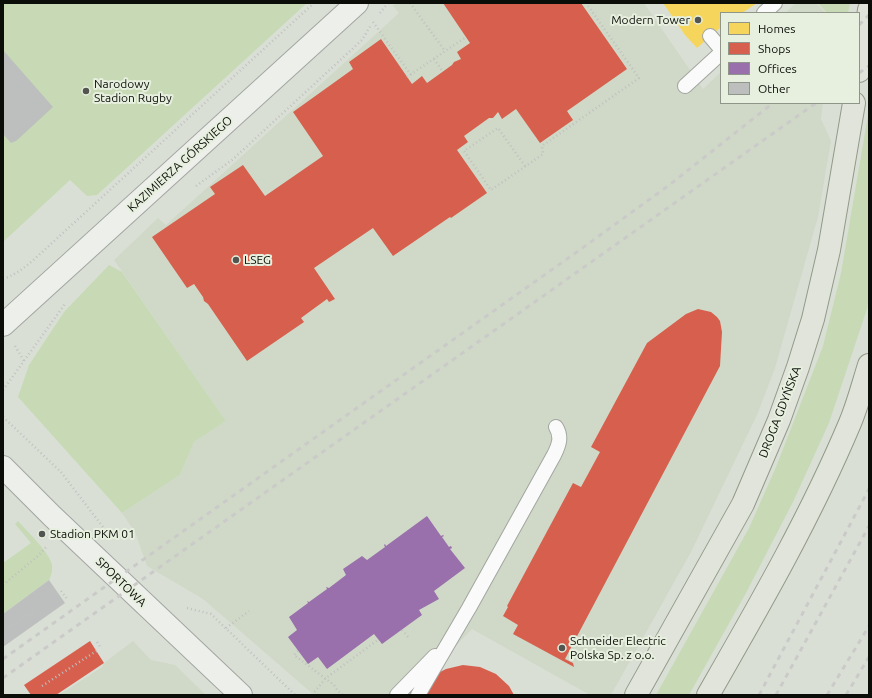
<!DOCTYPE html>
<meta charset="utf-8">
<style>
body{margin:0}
#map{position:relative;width:872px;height:698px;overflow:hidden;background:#dadfd6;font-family:Ubuntu,sans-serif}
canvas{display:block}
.frame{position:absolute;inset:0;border:4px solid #0b0d08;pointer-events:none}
.legend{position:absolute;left:720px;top:12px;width:140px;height:92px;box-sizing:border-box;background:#e7f0df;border:1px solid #8f9589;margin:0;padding:5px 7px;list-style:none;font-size:12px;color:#0b0d08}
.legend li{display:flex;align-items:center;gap:8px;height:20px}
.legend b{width:20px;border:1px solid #8f9589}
</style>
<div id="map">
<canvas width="872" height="698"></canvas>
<div class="frame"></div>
<ul class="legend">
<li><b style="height:11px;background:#f6d55c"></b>Homes</li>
<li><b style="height:11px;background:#d6604d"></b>Shops</li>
<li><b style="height:11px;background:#9970ab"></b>Offices</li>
<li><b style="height:11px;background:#bdbfbe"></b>Other</li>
</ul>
</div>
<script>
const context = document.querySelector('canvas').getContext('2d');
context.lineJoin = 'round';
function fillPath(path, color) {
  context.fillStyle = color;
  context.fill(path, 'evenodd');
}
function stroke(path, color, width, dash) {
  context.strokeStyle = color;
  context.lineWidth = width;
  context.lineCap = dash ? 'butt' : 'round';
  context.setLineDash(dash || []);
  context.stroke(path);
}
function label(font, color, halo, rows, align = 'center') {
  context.font = font + ' Ubuntu,sans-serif';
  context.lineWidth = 4;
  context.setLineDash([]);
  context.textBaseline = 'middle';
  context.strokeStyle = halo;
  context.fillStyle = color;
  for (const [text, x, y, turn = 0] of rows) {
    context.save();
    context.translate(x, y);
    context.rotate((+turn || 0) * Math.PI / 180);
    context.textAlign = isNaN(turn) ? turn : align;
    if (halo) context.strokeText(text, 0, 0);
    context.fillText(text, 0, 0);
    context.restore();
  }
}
fillPath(new Path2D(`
 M 396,3 L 644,3 L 703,89 L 721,72 L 721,103 L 823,103 L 821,119 L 831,141 L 818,217 L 775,368 L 757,415 L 691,552 L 611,695 L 590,695 L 472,629 L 409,695 L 314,695 L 203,599 L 147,566 L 135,532 L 122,513 L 180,475 L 194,442 L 226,421 L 114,260 L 158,218 L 166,225 L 399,13 L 393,6 Z
 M 796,3 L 816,3 L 826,13 L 785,13 Z
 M 133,641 L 151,660 L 175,665 L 206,695 L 59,695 L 102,667 L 104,663 Z`), '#d0d9c8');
fillPath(new Path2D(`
 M 3,3 L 307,3 L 97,195 L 87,196 L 70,180 L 3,242 Z
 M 818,3 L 850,3 L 848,13 L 827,13 Z
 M 869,109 L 869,297 L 867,309 L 829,423 L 793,502 L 746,593 L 689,695 L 656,695 L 749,528 L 776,467 L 823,346 L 841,273 Z
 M 109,265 L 122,272 L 226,421 L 194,442 L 180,475 L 122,513 L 18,397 L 29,365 L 64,312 Z
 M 18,521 C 27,531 50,553 52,565 C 53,571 51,576 49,580 L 3,614 L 3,563 L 31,543 L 15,524 Z`), '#c7dab5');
fillPath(new Path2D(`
 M 663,3 L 757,3 L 742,13 L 721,13 L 721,27 L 697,48 L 685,35 Z`), '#f6d55c');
fillPath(new Path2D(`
 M 443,3 L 581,3 L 627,69 L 567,111 L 573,120 L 540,143 L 516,109 L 502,119 L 498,112 L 493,118 L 489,118 L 464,136 L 468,142 L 457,150 L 487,193 L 451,218 L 450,217 L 393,256 L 373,228 L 314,268 L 335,299 L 329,302 L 327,299 L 301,318 L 304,322 L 247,361 L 208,304 L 204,301 L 203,297 L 194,284 L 187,288 L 152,237 L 215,194 L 210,187 L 243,165 L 265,196 L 323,156 L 293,112 L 353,69 L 349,62 L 381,39 L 412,84 L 422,76 L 427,83 L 452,65 L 454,62 L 461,59 L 457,52 L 470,43 Z
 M 698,309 L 711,312 L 717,317 L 720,321 L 722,332 L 720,366 L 565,659 L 573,663 L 574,667 L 513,634 L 518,625 L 503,616 L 508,607 L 507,606 L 573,483 L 581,487 L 600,452 L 591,447 L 647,343 L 686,314 Z
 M 90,641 L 104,663 L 56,695 L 31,695 L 24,685 Z
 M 463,665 L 480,667 L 496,674 L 509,686 L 514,695 L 417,695 L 430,677 L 446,669 Z`), '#d6604d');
fillPath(new Path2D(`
 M 427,516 L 441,536 L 443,535 L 444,536 L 442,537 L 449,547 L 451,546 L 452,548 L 450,549 L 465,568 L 434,591 L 439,599 L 419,610 L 422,615 L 382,644 L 374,634 L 327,669 L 318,657 L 308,664 L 288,637 L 297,630 L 289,617 L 308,603 L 307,601 L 309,602 L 327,589 L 326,587 L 329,588 L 346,575 L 343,569 L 362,556 L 367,560 L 385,547 L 384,545 L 385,544 L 386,546 Z`), '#9970ab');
fillPath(new Path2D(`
 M 3,50 L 53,107 L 16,141 L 11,143 L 3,134 Z
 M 49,580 L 65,603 L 3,647 L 3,614 Z`), '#bdbfbe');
const lane = new Path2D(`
 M 764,13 L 775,3
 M 710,36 L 721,49
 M 685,86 L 721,53
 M 397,695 L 435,656
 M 418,695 L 469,608 L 554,455 C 559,445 562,437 556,427`);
const secondary = new Path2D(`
 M 3,325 L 357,3
 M 3,467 L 52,516 L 241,695`);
const primary = new Path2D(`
 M 859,71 L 869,10
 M 636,695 L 743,504 L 779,420 L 798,367 L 813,319 L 829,250 L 854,103
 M 708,695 C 759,606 810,518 850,423 C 858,404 863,384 869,365`);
stroke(lane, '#a2a6a0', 16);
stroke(secondary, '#a2a6a0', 24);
stroke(primary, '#929a89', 24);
stroke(new Path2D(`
 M 410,3 L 445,51
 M 380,13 L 388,3
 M 373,22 L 411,75
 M 434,59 L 443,72
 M 407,77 L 466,37
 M 525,166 L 498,128 L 464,151 L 491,190 L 543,154 L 542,146 L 639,78 L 586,3
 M 196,186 L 232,160 L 244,149 L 362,40 L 371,25
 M 3,279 C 18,274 29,264 40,254 L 314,3
 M 15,346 L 24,361
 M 3,390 L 65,304
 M 3,417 L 61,472 L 106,531
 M 3,585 L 38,556 L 47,546
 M 61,591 L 68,600
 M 187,608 L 211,614 L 295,695
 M 226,628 L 249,611
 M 402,630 L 408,637
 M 3,631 L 51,598
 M 97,642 L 101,648
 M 298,651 L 294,655 L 334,685 L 338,691 L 343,695
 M 42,686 L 98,650
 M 312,695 L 326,678 L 379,639`), '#bfc1bf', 2.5, [1, 3]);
stroke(lane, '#f9faf9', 14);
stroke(secondary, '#edefea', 22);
stroke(primary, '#e0e4da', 22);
stroke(new Path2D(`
 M 859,25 L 869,15
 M 859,73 L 869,66
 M 3,659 L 581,249 L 668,186 L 773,103
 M 3,678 L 816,103
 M 759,695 L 869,489
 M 776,695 L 869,526
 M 827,695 L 869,626
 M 846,695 L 869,657`), '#cacbc8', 3, [5, 5]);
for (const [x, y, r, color] of [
 [698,20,4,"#535650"],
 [86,91,4,"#535650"],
 [236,260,4,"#535650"],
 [42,534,4,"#535650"],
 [562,648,4,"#535650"]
]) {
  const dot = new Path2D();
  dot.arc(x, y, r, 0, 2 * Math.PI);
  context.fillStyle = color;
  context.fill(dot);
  stroke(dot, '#e7f0df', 1.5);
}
label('12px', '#0b0d08', '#e7f0df', [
 ["Modern Tower",690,20,"right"],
 ["Narodowy",94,84],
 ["Stadion Rugby",94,98],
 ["LSEG",244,260],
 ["Stadion PKM 01",50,534],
 ["Schneider Electric",570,641],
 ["Polska Sp. z o.o.",570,655]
], 'left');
label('12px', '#0b0d08', '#e7f0df', [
 ["KAZIMIERZA GÓRSKIEGO",180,164,-42],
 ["DROGA GDYŃSKA",780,412,-69],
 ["SPORTOWA",121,582,44]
]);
</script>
